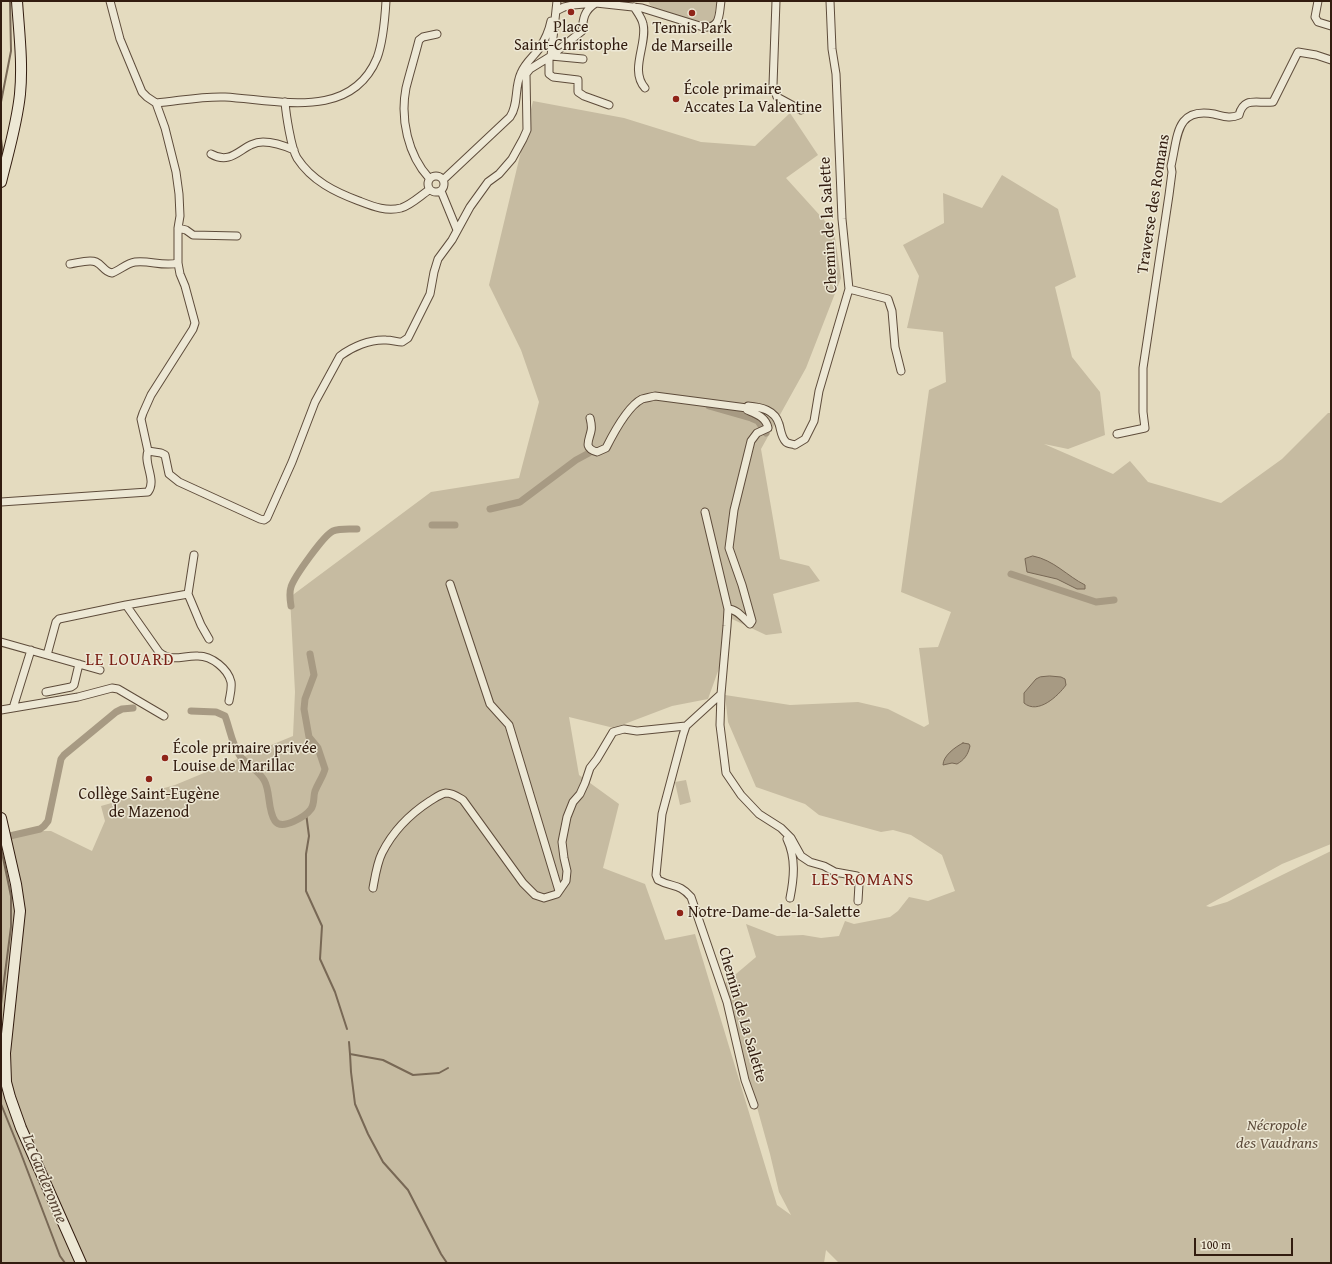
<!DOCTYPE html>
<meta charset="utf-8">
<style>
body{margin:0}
#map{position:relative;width:1332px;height:1264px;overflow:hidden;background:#e4dbbf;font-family:"Gentium Book Plus",serif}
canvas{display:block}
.frame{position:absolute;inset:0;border:2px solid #321c0f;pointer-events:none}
.scale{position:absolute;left:1194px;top:1238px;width:99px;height:18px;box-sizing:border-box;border:2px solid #321c0f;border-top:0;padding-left:5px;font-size:12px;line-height:14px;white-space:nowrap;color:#321c0f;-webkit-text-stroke:3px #ede8d5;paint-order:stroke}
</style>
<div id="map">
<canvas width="1332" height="1264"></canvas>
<div class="frame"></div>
<div class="scale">100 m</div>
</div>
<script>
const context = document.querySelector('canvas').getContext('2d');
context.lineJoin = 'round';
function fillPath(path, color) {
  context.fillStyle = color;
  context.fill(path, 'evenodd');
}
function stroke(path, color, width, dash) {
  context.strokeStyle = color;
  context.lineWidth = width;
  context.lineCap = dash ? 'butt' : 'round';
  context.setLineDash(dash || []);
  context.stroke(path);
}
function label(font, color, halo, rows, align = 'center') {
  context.font = font + ' "Gentium Book Plus",serif';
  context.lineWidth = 3;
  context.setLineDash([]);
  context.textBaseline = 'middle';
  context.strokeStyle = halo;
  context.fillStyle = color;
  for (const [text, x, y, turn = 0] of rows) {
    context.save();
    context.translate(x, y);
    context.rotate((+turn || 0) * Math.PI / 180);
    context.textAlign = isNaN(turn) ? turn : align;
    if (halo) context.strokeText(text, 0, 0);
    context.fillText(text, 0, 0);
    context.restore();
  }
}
fillPath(new Path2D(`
 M 648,1 L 717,1 L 714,18 L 711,22 C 699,29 668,13 655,8 L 650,5 Z
 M 533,101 L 624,118 L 701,142 L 755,146 L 790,113 L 818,155 L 786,178 L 834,231 L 841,278 L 806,368 L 761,449 L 780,559 L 809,566 L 820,581 L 773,594 L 782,633 L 766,635 L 732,619 L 722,660 L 708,699 L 672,706 L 614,728 L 569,717 L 579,775 L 619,804 L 603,868 L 645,884 L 665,940 L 695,934 L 777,1205 L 791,1215 L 779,1192 L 770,1154 L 723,985 L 756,957 L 746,924 L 777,936 L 803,935 L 821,938 L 839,936 L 845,921 L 854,924 L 890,917 L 898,911 L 909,897 L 928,901 L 955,891 L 942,855 L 911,835 L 893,830 L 881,832 L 819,815 L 805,804 L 756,787 L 728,722 L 725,695 L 790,705 L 858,702 L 888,709 L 924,727 L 929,724 L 919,648 L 938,647 L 951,612 L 901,592 L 929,390 L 946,382 L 943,332 L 907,328 L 919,276 L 903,245 L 944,223 L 943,193 L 982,208 L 1002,175 L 1058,209 L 1076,277 L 1055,287 L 1072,357 L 1100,392 L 1105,435 L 1068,449 L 1044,444 L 1113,474 L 1130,461 L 1148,482 L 1221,503 L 1282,459 L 1328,413 L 1331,413 L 1331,844 L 1282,864 L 1206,906 L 1210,907 L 1227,902 L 1331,851 L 1331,1263 L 839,1263 L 826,1250 L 824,1263 L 1,1263 L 1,841 L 40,831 L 51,831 L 92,851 L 105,821 L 101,806 L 175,785 L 293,736 L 295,692 L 290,597 L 431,492 L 519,478 L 539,402 L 521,350 L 489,285 Z
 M 686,780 L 691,802 L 680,805 L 675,782 Z`), '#c6bba1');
const water = new Path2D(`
 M 1033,556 C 1054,560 1067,576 1085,585 L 1085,589 L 1077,589 L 1057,579 L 1027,572 L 1025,559 Z
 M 1050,676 L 1061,677 L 1065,679 L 1066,685 C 1058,696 1038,715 1024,703 L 1024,693 L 1036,679 L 1040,677 Z
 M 963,743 L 969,744 L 970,746 C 968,755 964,760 957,764 L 952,763 L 943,765 C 943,756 955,747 963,743 Z`);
fillPath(water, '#a79a83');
stroke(water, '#786855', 1);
stroke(new Path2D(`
 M 1,102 L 11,51 L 10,1
 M 1,139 L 3,154
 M 306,813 L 309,836 L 306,854 L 306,891 L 322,926 L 320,959 L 335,992 L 347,1029
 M 1,848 L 11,896 L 11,927 L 1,1004
 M 349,1042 L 350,1054 L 383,1060 L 413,1075 L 439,1073 L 448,1068
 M 350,1054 L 351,1072 L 355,1104 L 368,1134 L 383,1162 L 408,1190 L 441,1254 L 447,1263
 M 1,1104 L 20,1151 L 60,1256 L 65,1263`), '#786855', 2);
stroke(new Path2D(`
 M 709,406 L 751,418 L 758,421 L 766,433
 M 490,509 L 520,502 L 576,460 L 589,453
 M 432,525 L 455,525
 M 1011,574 L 1096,602 L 1114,600
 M 291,606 C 290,600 289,593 291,587 C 294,577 324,535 333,531 C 340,528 350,529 357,529
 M 191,711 L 216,712 L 225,716 C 230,729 232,745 240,756 C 247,765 258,770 264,780 C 271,792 267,809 275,821 C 282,831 306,816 311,809 C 315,803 313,797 315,791 C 318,783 323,777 325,769 L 318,748 L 309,737 L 304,709 L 305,699 L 314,675 L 310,654
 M 1,838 L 40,829 L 44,826 L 48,821 L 61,759 L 64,755 L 116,712 L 122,709 L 133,708`), '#a79a83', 7);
const minor = new Path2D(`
 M 110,1 L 120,39 L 142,92 L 147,97 L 156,103 L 165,128 L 176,172 L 179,194 L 180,216 L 178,228 L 178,263 L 180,274 L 185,286 L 195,323 L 193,329 L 151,395 L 143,413 L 141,419 L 148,451
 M 776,1 L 773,85 L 777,97 L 801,110
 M 1318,1 L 1315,17 L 1318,22 L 1331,26
 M 634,7 C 637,12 642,18 643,24 C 648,43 629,70 645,88
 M 556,11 L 564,7 L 573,5 L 596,3 L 642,8 L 703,27 C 721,29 719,14 721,1
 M 551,56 L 582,31 C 583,19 584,10 596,3
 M 551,56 L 583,59
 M 549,58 L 549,74 L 553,77 L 578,80 L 578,92 L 584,96 L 609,105
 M 285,102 C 286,114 291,148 297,158 C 312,181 335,192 359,201 C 372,206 386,212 401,208 C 411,205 420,196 429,190
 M 156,103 C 179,101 202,96 225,97 C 278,100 351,121 377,58 C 383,42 385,18 386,1
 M 211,154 C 234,167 242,142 263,142 C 274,142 285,146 294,150
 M428 184a8 8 0 1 1 16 0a8 8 0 1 1-16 0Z
 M 429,178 C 408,155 400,119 406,88 C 410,72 415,56 419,40 L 423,37 L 437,34
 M 443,180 L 510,117 C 519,104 514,88 521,73 C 525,63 533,57 539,49 C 545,40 549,31 551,21
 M 441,191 L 457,230
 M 178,228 L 186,230 L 193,235 L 237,236
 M 70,264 C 78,263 89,259 96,262 C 103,265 104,272 112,273 C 120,270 127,263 135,262 C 150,260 163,267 178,263
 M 849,289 L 888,299 L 892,311 L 895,347 L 901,371
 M 590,418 C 591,422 592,427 591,431 C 589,441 583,448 597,452 L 606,448 C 613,434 628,406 642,399 C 646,398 651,397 655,396 L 747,408
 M 1117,434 L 1145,428 L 1143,412 L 1143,368 L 1169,195 L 1172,172 L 1171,166 C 1178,137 1175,107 1214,114 C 1223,116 1230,119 1239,115 C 1244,96 1257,104 1273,102 L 1298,52 L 1316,55 L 1331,60
 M 1,502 L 148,492 C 157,480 143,463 148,451 L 161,453 L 165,455 L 169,474 L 179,482 L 260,519 L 264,520 L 267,518 L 292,462 L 315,402 L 340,356 C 352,347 370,339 386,340 C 392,340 397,342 402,342 L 408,338 L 430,294 L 434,272 L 438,259 L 452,240 L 470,207 L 488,182 L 499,174 L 512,159 L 523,139 L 527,130 L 526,74 L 530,69 L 551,56 L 557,1
 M 705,512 L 728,609
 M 450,584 L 490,704 L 509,725 L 559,891
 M 188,594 L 194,555
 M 126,605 L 188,594 L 201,625 L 209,639
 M 1,642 L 47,655 L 56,622 L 59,619 L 126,605 L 159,652 C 171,663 184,655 198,656 C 212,656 228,669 231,682 C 232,689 230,695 229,701
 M 47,655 L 100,670
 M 46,692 L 71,687 L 74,685 L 79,664
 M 721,694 L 720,725 L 726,773 L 741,795 L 759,814 L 781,828 L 791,838 L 801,856 L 810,862 L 824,866 L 835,872 L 857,876 L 859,884 L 858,901
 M 13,708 L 31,650
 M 1,710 L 78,697 L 112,688 L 118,689 L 164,716
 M 787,839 C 796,858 794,878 790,898
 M 373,888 C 375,877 377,863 382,853 C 393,831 410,814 430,801 C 435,798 440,794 446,793 C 453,793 458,797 463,800 L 523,883 L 535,895 L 544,898 L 557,894 L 566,881 L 567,871 L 564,858 L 562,842 L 567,817 L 573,802 L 580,794 L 585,783 L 590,768 L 597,759 L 613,732 L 624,729 L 637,731 L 686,726
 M 754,1105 L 745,1080 L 727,1002 L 691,897 C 679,883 673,888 658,880 L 656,875 L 662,814 L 683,735 L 686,726 L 721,694 L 727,626 L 728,609 C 737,609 743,618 750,624 L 752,621 L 742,585 L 729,548 L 734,510 L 751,441 L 757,433 L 768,428 C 766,417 756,414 747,410 L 748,406 C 761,407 775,410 779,424 C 781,430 781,437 786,442 C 788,444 793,444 795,445 L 805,439 L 814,421 L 819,391 L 849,289 L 842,219 L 836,74 L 832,49 L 830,1`);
const secondary = new Path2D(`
 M 1,182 C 8,153 17,124 20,94 C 23,63 19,32 17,1
 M 1,818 L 16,884 L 20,911 L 5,1053 L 6,1082 L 10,1097 L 21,1128 L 81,1263`);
stroke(minor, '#5e4c3b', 9);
stroke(secondary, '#321c0f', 12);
stroke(minor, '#ede8d5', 7);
stroke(secondary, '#ede8d5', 10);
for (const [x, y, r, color] of [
 [571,12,4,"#8f2418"],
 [692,13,4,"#8f2418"],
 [676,99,4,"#8f2418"],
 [165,758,4,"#8f2418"],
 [149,779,4,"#8f2418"],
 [680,913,4,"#8f2418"]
]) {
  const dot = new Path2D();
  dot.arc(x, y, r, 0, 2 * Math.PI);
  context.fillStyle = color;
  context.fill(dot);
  stroke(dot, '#ede8d5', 1.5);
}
label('16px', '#321c0f', '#ede8d5', [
 ["Place",571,28],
 ["Saint-Christophe",571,46],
 ["Tennis Park",692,29],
 ["de Marseille",692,47],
 ["École primaire",684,90,"left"],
 ["Accates La Valentine",684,108,"left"],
 ["École primaire privée",173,749,"left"],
 ["Louise de Marillac",173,767,"left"],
 ["Collège Saint-Eugène",149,795],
 ["de Mazenod",149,813],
 ["Notre-Dame-de-la-Salette",688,913,"left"]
]);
label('16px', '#321c0f', '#ede8d5', [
 ["Traverse des Romans",1154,204,-81],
 ["Chemin de la Salette",829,225,-93],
 ["Chemin de La Salette",742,1015,74]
]);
label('italic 16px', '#5e4c3b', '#ede8d5', [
 ["Nécropole",1277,1126],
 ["des Vaudrans",1277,1144]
]);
context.letterSpacing = '1px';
label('17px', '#7a1f14', '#ede8d5', [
 ["LE LOUARD",130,661],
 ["LES ROMANS",863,881]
]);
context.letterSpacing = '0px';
label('italic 17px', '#5b4838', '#ede8d5', [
 ["La Garderonne",44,1179,68]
]);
</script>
